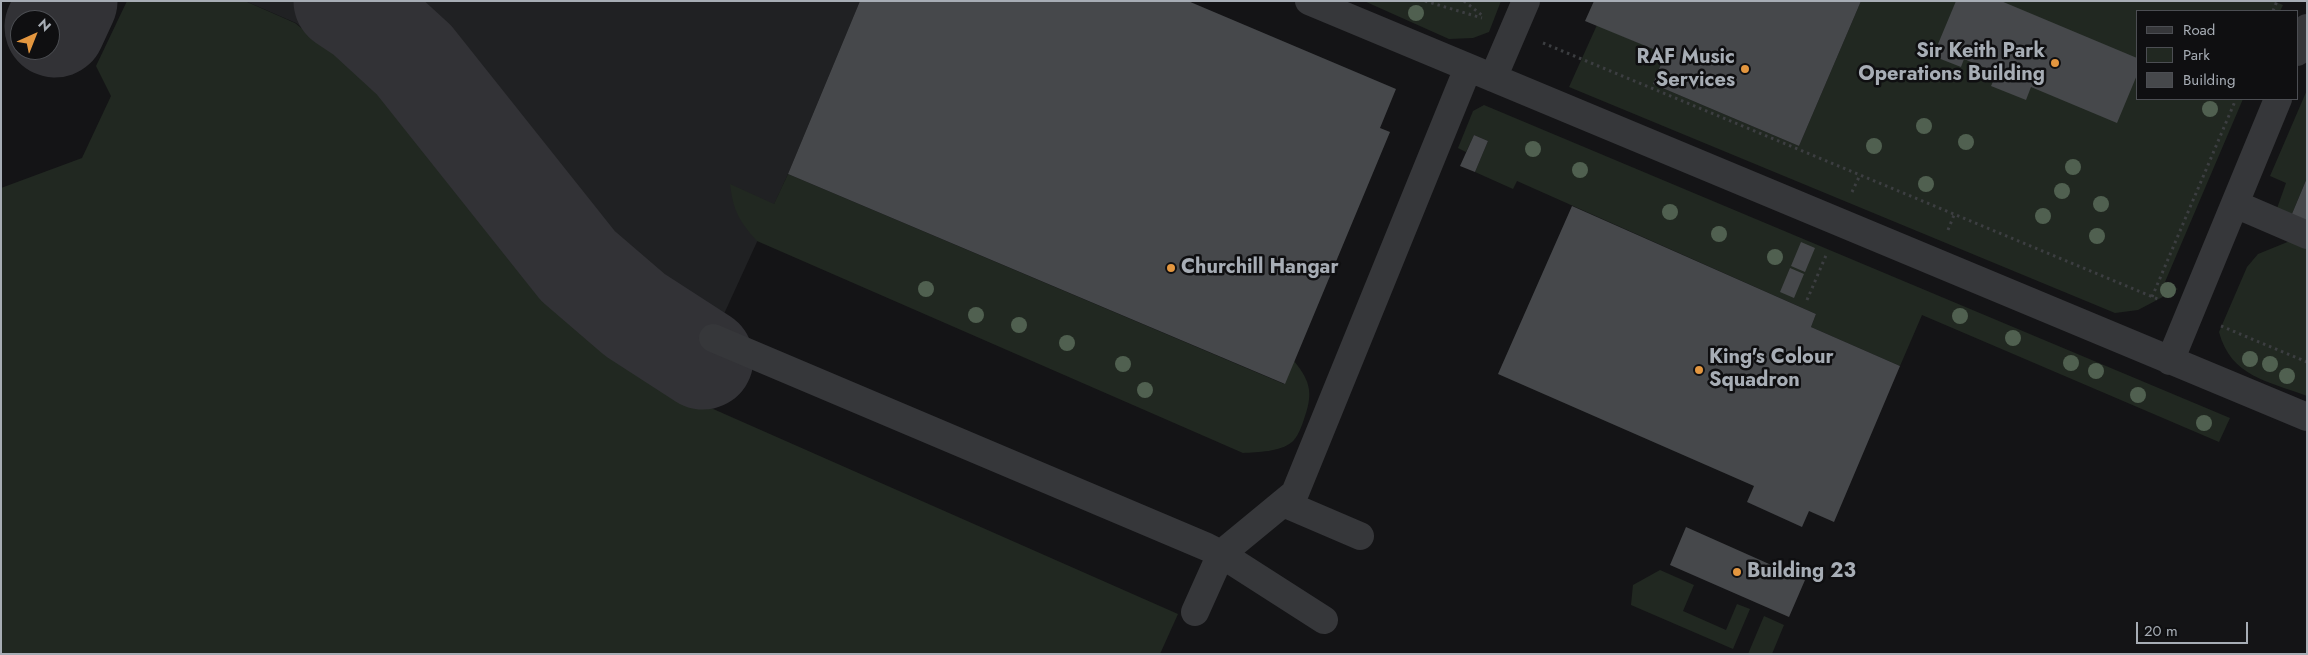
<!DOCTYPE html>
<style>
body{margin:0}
#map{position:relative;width:2308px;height:655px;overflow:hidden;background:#141416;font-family:Jost,sans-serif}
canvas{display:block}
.frame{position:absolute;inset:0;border:2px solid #a7adb5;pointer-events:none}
.legend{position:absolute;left:2136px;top:10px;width:162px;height:90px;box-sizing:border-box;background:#0f0f11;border:1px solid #4c4e53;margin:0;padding:6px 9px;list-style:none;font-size:15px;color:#a7adb5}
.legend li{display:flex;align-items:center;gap:10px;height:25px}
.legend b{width:25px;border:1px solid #4c4e53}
.north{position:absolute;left:10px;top:10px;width:50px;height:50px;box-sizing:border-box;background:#0f0f11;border:1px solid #4c4e53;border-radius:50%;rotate:44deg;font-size:14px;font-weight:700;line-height:20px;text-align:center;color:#a7adb5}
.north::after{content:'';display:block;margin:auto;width:18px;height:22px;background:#e3963f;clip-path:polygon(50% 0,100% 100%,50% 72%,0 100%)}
.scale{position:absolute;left:2136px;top:622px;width:112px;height:22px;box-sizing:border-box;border:2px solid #a7adb5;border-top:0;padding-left:6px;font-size:15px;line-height:18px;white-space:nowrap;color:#a7adb5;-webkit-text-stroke:4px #0f0f11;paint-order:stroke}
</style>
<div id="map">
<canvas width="2308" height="655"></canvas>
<div class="frame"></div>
<ul class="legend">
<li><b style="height:6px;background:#36373a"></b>Road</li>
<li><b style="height:14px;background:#212821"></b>Park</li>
<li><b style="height:14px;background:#46484b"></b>Building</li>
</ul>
<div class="north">N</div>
<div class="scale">20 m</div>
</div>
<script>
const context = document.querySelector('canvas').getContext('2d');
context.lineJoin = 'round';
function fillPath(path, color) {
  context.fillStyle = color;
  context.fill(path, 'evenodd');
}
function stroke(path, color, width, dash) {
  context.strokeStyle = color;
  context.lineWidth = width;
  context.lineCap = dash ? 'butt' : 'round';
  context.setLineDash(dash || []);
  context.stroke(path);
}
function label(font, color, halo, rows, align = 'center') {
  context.font = font + ' Jost,sans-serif';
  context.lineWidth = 5;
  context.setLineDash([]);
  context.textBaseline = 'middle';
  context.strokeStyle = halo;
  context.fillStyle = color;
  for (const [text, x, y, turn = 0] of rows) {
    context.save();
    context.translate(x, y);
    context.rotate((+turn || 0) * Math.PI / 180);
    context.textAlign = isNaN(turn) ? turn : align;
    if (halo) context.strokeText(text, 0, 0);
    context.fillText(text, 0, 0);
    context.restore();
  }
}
fillPath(new Path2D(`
 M 245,1 L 860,1 L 788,174 L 686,397 L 619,363 L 540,285 L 386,95 L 296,23 Z`), '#202123');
fillPath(new Path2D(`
 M 127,1 L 245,1 L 295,23 L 386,95 L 540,285 L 619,363 L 686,397 L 1178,614 L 1160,654 L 1,654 L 1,188 L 82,158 L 111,96 L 96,66 Z
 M 1364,1 L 1501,1 L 1489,32 L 1473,38 L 1449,39 Z
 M 1861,1 L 2274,1 L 2283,5 L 2280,11 L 2137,11 L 2137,99 L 2243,99 L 2165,282 L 2178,289 L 2138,310 L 2115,313 L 1569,87 L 1597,25 L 1665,54 L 1653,84 L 1799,146 Z
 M 2307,90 L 2307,178 L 2289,221 L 2275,214 L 2286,183 L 2270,176 Z
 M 1484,105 L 2230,418 L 2219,442 L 1922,315 L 1900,366 L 1811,327 L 1816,314 L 1517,181 L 1513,189 L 1475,172 L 1488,141 L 1474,135 L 1466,152 L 1458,148 L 1473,111 Z
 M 788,174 L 1284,384 L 1294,361 C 1312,383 1313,395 1303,422 C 1301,428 1297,438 1292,442 C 1280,452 1258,452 1243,453 L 757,241 C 739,221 733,210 730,184 L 774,204 Z
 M 2290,241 L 2307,243 L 2307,396 C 2268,381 2231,377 2219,332 L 2247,267 L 2258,254 Z
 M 1660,570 L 1694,585 L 1683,611 L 1726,630 L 1737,604 L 1750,609 L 1733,649 L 1631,605 L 1633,585 Z
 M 1764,616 L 1784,625 L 1772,654 L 1748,654 Z`), '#212821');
stroke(new Path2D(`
 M 344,1 L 365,15 L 414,60 L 578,266 L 635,315 L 703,359
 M 55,27 L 67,1`), '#323236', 101);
fillPath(new Path2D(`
 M 860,1 L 1188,1 L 1396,89 L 1380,128 L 1390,132 L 1285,384 L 788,174 Z
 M 1594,1 L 1861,1 L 1799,146 L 1653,84 L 1665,54 L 1585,21 Z
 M 1956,1 L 2001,1 L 2137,58 L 2137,75 L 2117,123 L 2031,87 L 2026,100 L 1991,86 L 1997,73 L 1964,59 L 1961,67 L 1933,56 Z
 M 1474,135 L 1488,141 L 1475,172 L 1460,166 Z
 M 2307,178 L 2307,228 L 2289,221 Z
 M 1572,206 L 1816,314 L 1811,327 L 1900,366 L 1834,522 L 1809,511 L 1802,527 L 1747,502 L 1754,486 L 1498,374 Z
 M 1801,242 L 1815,248 L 1805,272 L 1791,266 Z
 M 1790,268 L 1804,274 L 1794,298 L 1780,292 Z
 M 1686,527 L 1805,580 L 1789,617 L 1670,565 Z`), '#46484b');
stroke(new Path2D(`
 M 1425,1 L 1482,18
 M 1464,1 L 1483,16
 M 2273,11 L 2277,1
 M 1543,43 L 2160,300
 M 1852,192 L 1860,175
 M 1948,230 L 1954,215
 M 2152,297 L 2236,99
 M 1807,300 L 1827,253
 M 2221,326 L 2307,362`), '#3c3e41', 3, [2.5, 4]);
stroke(new Path2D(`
 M 1309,1 L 2307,417
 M 2297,52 L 2307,28
 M 1493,78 L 1526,1
 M 2235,204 L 2307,235
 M 713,338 L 1207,547 L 1221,554 L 1324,620
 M 2170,361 L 2278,99
 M 1283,503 L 1360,536
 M 1195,612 L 1221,554 L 1295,493 L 1468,68`), '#36373a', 28);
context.fillStyle = '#506050';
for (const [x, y] of [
 [1416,13],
 [2210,109],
 [1924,126],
 [1966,142],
 [1874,146],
 [1533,149],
 [2073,167],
 [1580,170],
 [1926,184],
 [2062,191],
 [2101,204],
 [1670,212],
 [2043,216],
 [1719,234],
 [2097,236],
 [1775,257],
 [926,289],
 [2168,290],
 [976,315],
 [1960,316],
 [1019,325],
 [2013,338],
 [1067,343],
 [2250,359],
 [2071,363],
 [1123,364],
 [2270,364],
 [2096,371],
 [2287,376],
 [1145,390],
 [2138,395],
 [2204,423]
]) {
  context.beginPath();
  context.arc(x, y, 8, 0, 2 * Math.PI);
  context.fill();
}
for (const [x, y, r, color] of [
 [2055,63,5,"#e3963f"],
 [1745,69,5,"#e3963f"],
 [1171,268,5,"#e3963f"],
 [1699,370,5,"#e3963f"],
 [1737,572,5,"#e3963f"]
]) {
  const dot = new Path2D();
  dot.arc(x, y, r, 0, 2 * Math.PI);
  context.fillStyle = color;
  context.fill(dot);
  stroke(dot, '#0f0f11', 2);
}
label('bold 20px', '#a7adb5', '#0f0f11', [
 ["Sir Keith Park",2045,52,"right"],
 ["Operations Building",2045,75,"right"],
 ["RAF Music",1735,58,"right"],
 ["Services",1735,81,"right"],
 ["Churchill Hangar",1181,268],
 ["King's Colour",1709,358],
 ["Squadron",1709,381],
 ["Building 23",1747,572]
], 'left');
</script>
